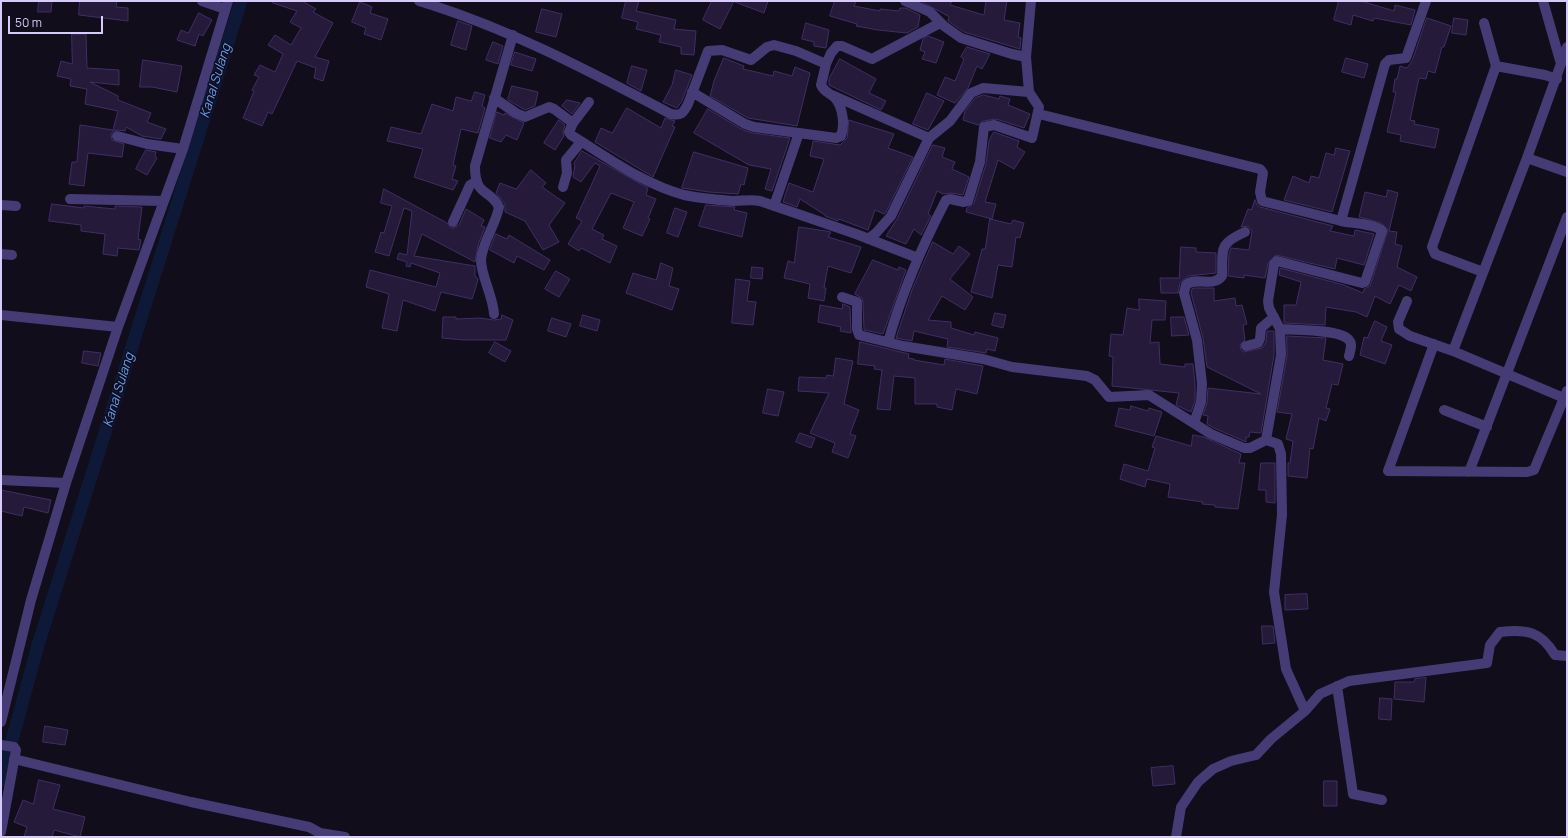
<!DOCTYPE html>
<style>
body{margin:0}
#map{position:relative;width:1568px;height:838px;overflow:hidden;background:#110d1b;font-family:Manrope,sans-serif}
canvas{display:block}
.frame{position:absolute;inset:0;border:2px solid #d6cbfa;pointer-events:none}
.scale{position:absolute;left:8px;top:16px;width:95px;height:18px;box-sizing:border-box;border:2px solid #d6cbfa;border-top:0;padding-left:5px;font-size:12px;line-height:14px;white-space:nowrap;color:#d6cbfa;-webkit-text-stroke:3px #110d1b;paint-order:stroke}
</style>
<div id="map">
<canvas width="1568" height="838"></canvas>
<div class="frame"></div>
<div class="scale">50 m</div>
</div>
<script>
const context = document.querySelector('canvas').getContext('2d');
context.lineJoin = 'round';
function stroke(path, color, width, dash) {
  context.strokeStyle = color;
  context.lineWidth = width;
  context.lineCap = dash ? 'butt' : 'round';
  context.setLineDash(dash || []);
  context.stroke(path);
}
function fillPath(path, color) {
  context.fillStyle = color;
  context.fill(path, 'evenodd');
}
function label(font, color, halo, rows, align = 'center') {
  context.font = font + ' Manrope,sans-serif';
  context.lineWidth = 3;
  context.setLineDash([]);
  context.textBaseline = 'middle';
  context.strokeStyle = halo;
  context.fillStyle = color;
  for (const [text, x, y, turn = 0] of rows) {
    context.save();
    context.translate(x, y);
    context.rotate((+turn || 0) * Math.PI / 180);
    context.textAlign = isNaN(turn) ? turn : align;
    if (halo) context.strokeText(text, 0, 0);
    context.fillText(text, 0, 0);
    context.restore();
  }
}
stroke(new Path2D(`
 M 1,781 L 38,645 L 241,1`), '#0e1938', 13);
const building = new Path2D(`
 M 39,1 L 52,1 L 51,12 L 38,12 Z
 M 80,1 L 117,1 L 116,7 L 128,8 L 128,21 L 79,15 Z
 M 273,1 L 302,1 L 316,9 L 313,12 L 333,23 L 315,57 L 329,61 L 323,81 L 314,78 L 316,68 L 297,61 L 272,114 L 268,112 L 262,126 L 243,118 L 254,91 L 252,90 L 259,77 L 254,75 L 260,65 L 275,72 L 283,54 L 268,45 L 275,35 L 291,45 L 301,28 L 290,22 L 297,11 L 273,3 Z
 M 626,1 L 639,1 L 636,11 L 676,20 L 674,29 L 696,31 L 694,55 L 681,54 L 681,47 L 659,42 L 661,35 L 636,29 L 638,22 L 622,18 Z
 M 712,1 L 734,1 L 720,29 L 703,20 Z
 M 736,1 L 768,1 L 764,13 L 735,2 Z
 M 835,1 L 856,1 L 854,6 L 880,11 L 880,9 L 899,11 L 900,8 L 906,8 L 920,15 L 918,27 L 907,33 L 878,30 L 856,26 L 857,24 L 830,16 Z
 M 921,1 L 952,1 L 950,5 L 984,15 L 986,1 L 1007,1 L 1004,20 L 1020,23 L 1018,37 L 1021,38 L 1020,49 L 964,32 L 948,21 L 949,17 Z
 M 1339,1 L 1361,1 L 1394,11 L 1395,5 L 1415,10 L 1411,25 L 1374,18 L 1373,21 L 1353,15 L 1351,25 L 1334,20 Z
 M 360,2 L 372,7 L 370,13 L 388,19 L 381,40 L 364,34 L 366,28 L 352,22 Z
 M 542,9 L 562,14 L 556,37 L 536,32 Z
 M 199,13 L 212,20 L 203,36 L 199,34 L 195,46 L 177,40 L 181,30 L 188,33 Z
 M 1427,18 L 1451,26 L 1444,47 L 1442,47 L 1435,73 L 1428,71 L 1426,79 L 1419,78 L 1410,120 L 1415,121 L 1414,124 L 1439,129 L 1435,148 L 1400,141 L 1401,135 L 1387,132 L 1396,92 L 1393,92 L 1395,79 L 1397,79 L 1400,66 L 1407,68 L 1412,61 Z
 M 1454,18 L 1468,20 L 1466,35 L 1452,33 Z
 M 458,21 L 472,26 L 466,50 L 451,45 Z
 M 806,23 L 829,30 L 826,48 L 814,46 L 814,42 L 802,39 Z
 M 72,34 L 86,34 L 87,68 L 119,70 L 119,85 L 90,82 L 118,96 L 118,100 L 151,113 L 147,122 L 166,129 L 161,139 L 142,136 L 126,127 L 125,131 L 118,130 L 113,131 L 111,135 L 112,140 L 124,144 L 122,157 L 88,153 L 84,186 L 69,184 L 72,162 L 77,162 L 80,125 L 113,130 L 118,111 L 85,104 L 87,89 L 70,86 L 71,79 L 57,76 L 61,61 L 72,64 Z
 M 928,36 L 944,42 L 936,63 L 922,59 L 925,52 L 920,50 L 923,39 Z
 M 493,42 L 503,46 L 498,64 L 486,60 Z
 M 967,47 L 990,54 L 982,69 L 977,66 L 968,88 L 955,103 L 937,95 L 945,77 L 955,81 L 964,59 L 961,57 Z
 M 515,52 L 536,59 L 532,71 L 511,65 Z
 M 724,58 L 744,66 L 743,69 L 773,76 L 774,71 L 792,76 L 795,67 L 810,73 L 797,126 L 748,118 L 710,96 L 714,81 Z
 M 1346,58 L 1368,64 L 1364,78 L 1342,72 Z
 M 840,59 L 876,79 L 869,93 L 886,101 L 881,110 L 829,85 L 829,79 Z
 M 143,60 L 182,66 L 177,92 L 152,87 L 140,87 Z
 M 632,66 L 647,70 L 641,91 L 627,83 Z
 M 676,70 L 692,75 L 682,101 L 677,108 L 663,102 L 672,85 Z
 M 512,86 L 538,92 L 535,106 L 525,110 L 508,100 Z
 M 475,92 L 485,95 L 482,106 L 485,108 L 478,133 L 461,129 L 453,165 L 456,166 L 452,179 L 458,181 L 453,190 L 414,177 L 423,149 L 387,141 L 391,127 L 421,134 L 432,104 L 453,111 L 456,97 L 471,101 Z
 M 927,93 L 944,101 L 928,130 L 913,124 Z
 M 984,95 L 999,99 L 1000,96 L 1010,99 L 1008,105 L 1030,114 L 1024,128 L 996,119 L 983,121 L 978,125 L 963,120 L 965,111 L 975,98 Z
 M 567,100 L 580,103 L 572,114 L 562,106 Z
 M 627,108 L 661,128 L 665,118 L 675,121 L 672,126 L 675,127 L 653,177 L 595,142 L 601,128 L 612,133 Z
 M 708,109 L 743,130 L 753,133 L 790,138 L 772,191 L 765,189 L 771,169 L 749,165 L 694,133 Z
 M 497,112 L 504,115 L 505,113 L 524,123 L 517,140 L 506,135 L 501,142 L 490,138 Z
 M 559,120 L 565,125 L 563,132 L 564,136 L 555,150 L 544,143 Z
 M 849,120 L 894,134 L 888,148 L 913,157 L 886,212 L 884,214 L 875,210 L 868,230 L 839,219 L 838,221 L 825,216 L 825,215 L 800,199 L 797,207 L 783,202 L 789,183 L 813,192 L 824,159 L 810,156 L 813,141 L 840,145 L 847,138 Z
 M 994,132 L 1019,141 L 1017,147 L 1025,152 L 1014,169 L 998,160 L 985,202 L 996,204 L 992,219 L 966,212 L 967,208 L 974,203 L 986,164 L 989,141 Z
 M 933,145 L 945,148 L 942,157 L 955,162 L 952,169 L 969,177 L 963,195 L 951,193 L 943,194 L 937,191 L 928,214 L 931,216 L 921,235 L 914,229 L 906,244 L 886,236 L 897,219 Z
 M 1336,148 L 1350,151 L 1332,212 L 1284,200 L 1293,176 L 1309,183 L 1311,176 L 1319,178 L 1326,153 L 1334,155 Z
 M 146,150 L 156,152 L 155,156 L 157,158 L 147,175 L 136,169 Z
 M 582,151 L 648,188 L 646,195 L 656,199 L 648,218 L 650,219 L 642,236 L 623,228 L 634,202 L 611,193 L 592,229 L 604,235 L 602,239 L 617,246 L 610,263 L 581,248 L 579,251 L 568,244 L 582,221 L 576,218 L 600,166 L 595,163 L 581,182 L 573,177 L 575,165 L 574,164 Z
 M 694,152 L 748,168 L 744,185 L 741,184 L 738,194 L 709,192 L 682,188 Z
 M 531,170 L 546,183 L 542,187 L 565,203 L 549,225 L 559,242 L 543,250 L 525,221 L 505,212 L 505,204 L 496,193 L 500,183 L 516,189 Z
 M 384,189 L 447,223 L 451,228 L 454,228 L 459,225 L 466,209 L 484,220 L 481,226 L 485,227 L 478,245 L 475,262 L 422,234 L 414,256 L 475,266 L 475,276 L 478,279 L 476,287 L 472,299 L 441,292 L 435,311 L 403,300 L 397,331 L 382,328 L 389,294 L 366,287 L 370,270 L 436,287 L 440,273 L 411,263 L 410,267 L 406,266 L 407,262 L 397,259 L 399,253 L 407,255 L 412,211 L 404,208 L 389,256 L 375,252 L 381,232 L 384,233 L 392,206 L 381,203 Z
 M 1388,190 L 1398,193 L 1389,231 L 1397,232 L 1395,244 L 1402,246 L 1397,267 L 1417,277 L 1411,291 L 1399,285 L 1390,304 L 1375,296 L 1367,317 L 1356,312 L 1326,307 L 1325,325 L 1284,323 L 1284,305 L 1296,305 L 1301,282 L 1279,275 L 1280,268 L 1344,285 L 1363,293 L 1364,289 L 1370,286 L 1388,230 L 1381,223 L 1359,217 L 1365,192 L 1386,197 Z
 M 1255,200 L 1257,205 L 1260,207 L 1333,226 L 1330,231 L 1354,236 L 1355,230 L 1374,234 L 1364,265 L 1337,258 L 1335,269 L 1276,255 L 1268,263 L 1265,278 L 1244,275 L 1244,278 L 1228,276 L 1229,254 L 1231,248 L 1249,250 L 1252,231 L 1248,226 L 1241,227 L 1248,209 L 1251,210 Z
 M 52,204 L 84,208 L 84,206 L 115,209 L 115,206 L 142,207 L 138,239 L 141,240 L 139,250 L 118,248 L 117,256 L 103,254 L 105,234 L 81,231 L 81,225 L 49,221 Z
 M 706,205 L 735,207 L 734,210 L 747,213 L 742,237 L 699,226 Z
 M 675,208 L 687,212 L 678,237 L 667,233 Z
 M 990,219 L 1011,224 L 1013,220 L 1024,223 L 1020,238 L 1016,237 L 1012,267 L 998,265 L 992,298 L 971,292 L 982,249 L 985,249 Z
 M 799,227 L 826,231 L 831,232 L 828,237 L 861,247 L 851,273 L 828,266 L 824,288 L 826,288 L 824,301 L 808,298 L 810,284 L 784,278 L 788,261 L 794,263 Z
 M 496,234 L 507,239 L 509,235 L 550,260 L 544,270 L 517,256 L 514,263 L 490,250 Z
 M 933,242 L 953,254 L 959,246 L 970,254 L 950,279 L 973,297 L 965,310 L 942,296 L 928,320 L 951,322 L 951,328 L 974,335 L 975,332 L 998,338 L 995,351 L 987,349 L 986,353 L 947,347 L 948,339 L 914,331 L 912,341 L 896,338 L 912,290 Z
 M 1181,247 L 1196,248 L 1196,252 L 1216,253 L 1216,273 L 1188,276 L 1180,283 L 1178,293 L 1161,293 L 1160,278 L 1179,278 Z
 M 873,260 L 898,270 L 899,267 L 906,270 L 883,334 L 864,330 L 863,302 L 862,298 L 855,294 Z
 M 661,263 L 673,268 L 669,286 L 679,289 L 672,310 L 626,293 L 633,273 L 656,280 Z
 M 752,267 L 763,268 L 762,279 L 751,278 Z
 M 556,271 L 570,279 L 559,297 L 545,289 Z
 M 736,279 L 750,281 L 747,301 L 756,302 L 753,325 L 732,323 Z
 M 1195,288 L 1214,288 L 1214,301 L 1235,298 L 1236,306 L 1242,305 L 1247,324 L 1243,325 L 1245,340 L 1240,345 L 1241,350 L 1244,352 L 1262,348 L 1266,342 L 1267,331 L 1274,331 L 1274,355 L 1261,433 L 1250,432 L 1249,437 L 1246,437 L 1246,442 L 1214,428 L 1207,424 L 1208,416 L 1203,415 L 1207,403 L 1208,388 L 1261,394 L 1207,367 L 1203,338 L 1191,293 L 1192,289 Z
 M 1139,299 L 1166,301 L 1165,320 L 1152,320 L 1150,343 L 1159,342 L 1160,364 L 1185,367 L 1185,364 L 1193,364 L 1195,384 L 1195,401 L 1191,412 L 1176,405 L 1179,393 L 1112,386 L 1113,357 L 1109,356 L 1111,334 L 1123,335 L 1127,308 L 1139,310 Z
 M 843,304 L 850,307 L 851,333 L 840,331 L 841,327 L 818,322 L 820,305 L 842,309 Z
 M 995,313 L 1006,315 L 1003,328 L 992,325 Z
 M 502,315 L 513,320 L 506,340 L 464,340 L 442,338 L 443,317 L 456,317 L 456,319 L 480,318 L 494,320 L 501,319 Z
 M 583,315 L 600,320 L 597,331 L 580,326 Z
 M 1171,317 L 1184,317 L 1189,335 L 1172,336 Z
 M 552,318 L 571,324 L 566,337 L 548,331 Z
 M 1375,321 L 1387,327 L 1381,341 L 1392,345 L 1385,364 L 1360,355 L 1364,337 L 1367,338 Z
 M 1287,336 L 1326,338 L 1323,360 L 1343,364 L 1338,385 L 1332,384 L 1326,408 L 1330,409 L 1326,421 L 1319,418 L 1313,449 L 1310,448 L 1307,478 L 1288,476 L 1288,463 L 1290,463 L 1293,441 L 1286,439 L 1292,414 L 1277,412 L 1287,356 Z
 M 495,342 L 511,351 L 505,362 L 489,353 Z
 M 860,342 L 909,354 L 908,358 L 914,359 L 914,360 L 944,365 L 945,359 L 983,366 L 977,394 L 956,389 L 952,410 L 937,407 L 937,404 L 915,404 L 915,378 L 894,376 L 890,410 L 877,409 L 882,370 L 874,369 L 875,366 L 858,364 Z
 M 84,351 L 101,353 L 98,366 L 82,363 Z
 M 836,358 L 853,361 L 844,404 L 859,410 L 850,434 L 856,436 L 848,458 L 832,452 L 835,443 L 810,433 L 829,393 L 798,391 L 799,377 L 826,378 L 827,375 L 833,376 Z
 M 768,389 L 784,392 L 778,416 L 763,413 Z
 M 1131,406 L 1148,411 L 1149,408 L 1162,412 L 1154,436 L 1115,426 L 1119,408 L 1130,410 Z
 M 800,433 L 815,438 L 811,448 L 796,442 Z
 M 1193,435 L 1204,437 L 1241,454 L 1239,463 L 1245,463 L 1238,509 L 1215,507 L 1215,505 L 1202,504 L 1203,502 L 1168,497 L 1170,484 L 1147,479 L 1145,487 L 1120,479 L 1124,464 L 1148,471 L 1155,448 L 1152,447 L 1156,436 L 1191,446 Z
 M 1261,463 L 1275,463 L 1275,503 L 1266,502 L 1266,490 L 1259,490 Z
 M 1,490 L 51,500 L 48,513 L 24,507 L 22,516 L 1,511 Z
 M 1307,594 L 1308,609 L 1285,610 L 1285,595 Z
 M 1262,626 L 1273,626 L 1275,643 L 1263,644 Z
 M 1426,678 L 1424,702 L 1394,699 L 1395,682 L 1414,682 L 1415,679 Z
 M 1380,698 L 1392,699 L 1391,720 L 1379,719 Z
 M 45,726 L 68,730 L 65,745 L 43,742 Z
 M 1173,766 L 1175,784 L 1153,786 L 1151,768 Z
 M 39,780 L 60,785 L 53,809 L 85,817 L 80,837 L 54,830 L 52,837 L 24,837 L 27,827 L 14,822 L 23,800 L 33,804 Z
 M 1324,781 L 1337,781 L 1337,806 L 1324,806 Z`);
fillPath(building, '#251a3a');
stroke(building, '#402f64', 1);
stroke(new Path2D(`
 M 202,1 L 225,9
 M 419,1 C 508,28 589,71 671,114 C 682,116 683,113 688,104 L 708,51 L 722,50 L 751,60 L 767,47 L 774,45 L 796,51 L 826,64 L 821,85 C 824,92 830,93 835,98 C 843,107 845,125 841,136 L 836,138 L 754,127 L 745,124 L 692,92
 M 905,1 L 930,12 L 944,26 L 961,38 L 1012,54 L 1026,57
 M 1543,1 L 1561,64
 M 826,64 L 831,53 L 837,46 L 842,46 L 872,59 L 940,23
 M 1496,66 L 1545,75 L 1557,79
 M 832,95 L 929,138
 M 494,98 L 516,113 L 525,117 L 549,107 L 554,109 L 573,123 L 569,132 L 571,135 C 607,157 643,184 684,195 C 699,198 718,200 733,201 C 743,201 751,199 760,201 L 856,234 L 918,258
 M 1039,114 L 1260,169 L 1263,173 L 1260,192 L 1262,201 L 1341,221 L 1385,64 L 1389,60 L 1406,58 L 1426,1
 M 573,123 L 589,102
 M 117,136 L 147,144 L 183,149
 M 1527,158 L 1567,47
 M 563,187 L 567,173 L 566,160 L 581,142
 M 70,199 L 164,201
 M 1,205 L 16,206
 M 774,206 L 799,133
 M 453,222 L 470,185 L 477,181
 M 868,239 L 876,233 L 891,216 L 929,138 L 950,121 L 971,93 L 983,88 L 1029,92
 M 1,254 L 12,255
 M 1483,272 L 1435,254 L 1432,247 L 1496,66 L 1484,23
 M 842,297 L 857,302 L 857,329 L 859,335 L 903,346 L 983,359 L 1012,367 L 1087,376 L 1095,380 L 1109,397 L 1149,395 L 1211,434 L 1244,448 L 1250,448 L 1266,440
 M 1407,301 L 1398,322 L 1399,329 L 1410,336 L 1453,351
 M 494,314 C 493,296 481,276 481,260 C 482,243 496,224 499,207 C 490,188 475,198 475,166 L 513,35
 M 1,315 L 118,327
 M 1280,329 C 1295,330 1340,329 1349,340 C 1353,344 1350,351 1349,356
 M 888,342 C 902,292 922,246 946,200 L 950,199 L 964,202 L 968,201 L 980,162 L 984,127 L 994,125 L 1032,138 L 1039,107 L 1029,92 L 1026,57 L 1031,1
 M 1434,344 L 1388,471 L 1527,472 L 1534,470 L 1567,391
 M 1246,346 L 1258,343 L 1260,339 L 1261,328 L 1274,317
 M 1564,398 L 1453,351 L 1527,158 L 1567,172
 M 1444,410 L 1487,427
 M 1194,423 L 1201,402 L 1202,384 L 1197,340 L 1184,293 L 1186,285 C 1196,276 1213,288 1222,276 C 1223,249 1218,244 1245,232
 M 1469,472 L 1567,217
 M 1,480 L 66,483
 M 1337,686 L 1353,794 L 1382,800
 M 1305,711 L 1286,669 L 1274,592 L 1282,515 L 1281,454 L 1278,444 L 1266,440 L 1281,355 L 1280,329 L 1269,308 L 1268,301 L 1274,264 L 1277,261 L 1362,283 L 1365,282 L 1382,231 C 1376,224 1350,223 1341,221
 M 1,722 L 31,600 L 66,483 L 118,327 L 183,149 L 228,1
 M 1,745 L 14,747 L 16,750 L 1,832
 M 14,759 L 191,802 L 309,827 L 320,833 L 345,837
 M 1176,837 L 1181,807 L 1198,782 L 1213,769 L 1231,761 L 1256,755 L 1271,739 L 1305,711 L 1320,694 L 1349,681 L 1487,663 L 1490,645 L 1500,632 C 1526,629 1541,631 1555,655 L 1567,656`), '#453c75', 10);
label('italic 13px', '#639df0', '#110d1b', [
 ["Kanal Sulang",216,81,-73],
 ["Kanal Sulang",119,390,-73]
]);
</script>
